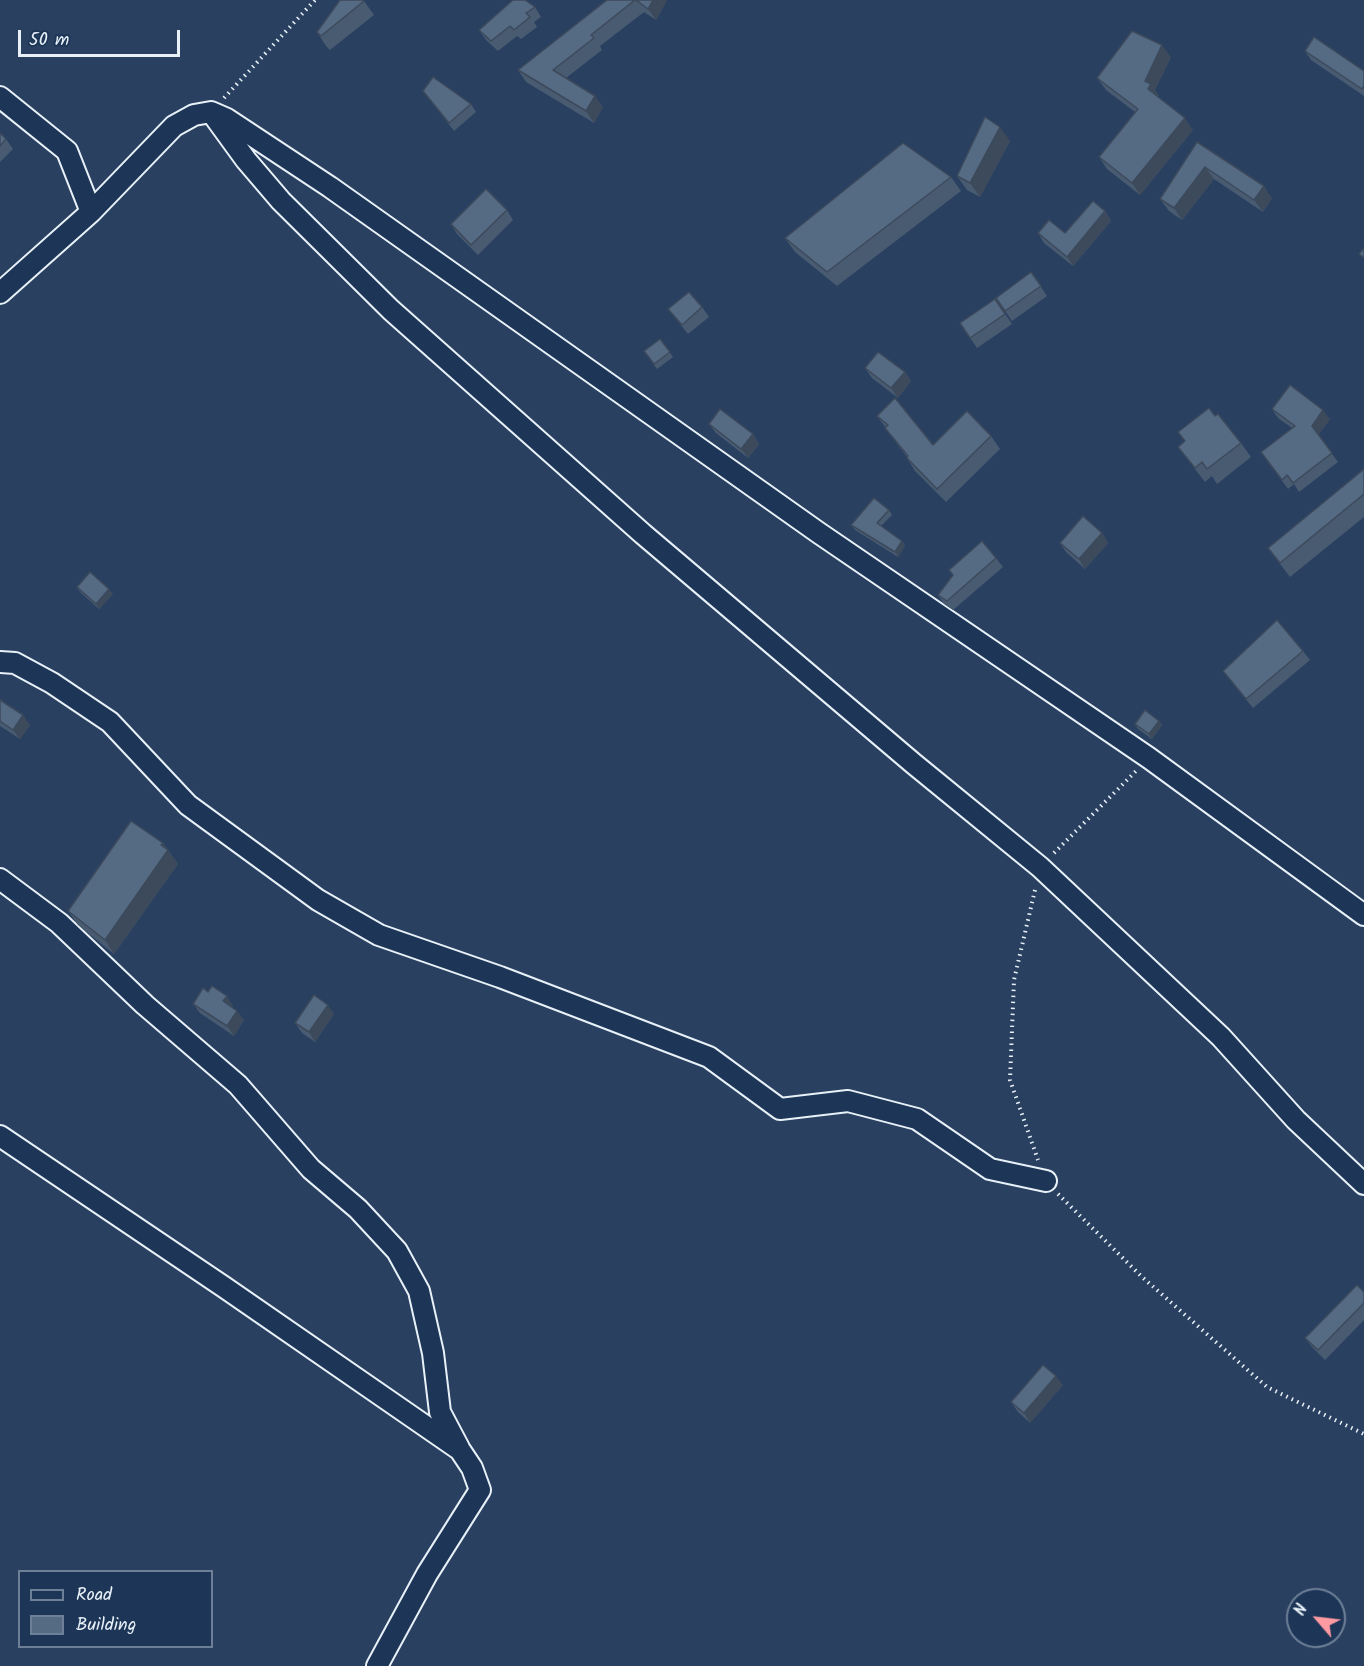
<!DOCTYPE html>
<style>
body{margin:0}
#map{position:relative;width:1364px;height:1666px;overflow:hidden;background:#294061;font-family:Kalam,sans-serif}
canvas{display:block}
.legend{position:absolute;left:18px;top:1570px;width:195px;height:78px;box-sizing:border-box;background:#1d3557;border:2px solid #6e8097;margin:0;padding:8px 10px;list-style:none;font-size:18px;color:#e8f1f8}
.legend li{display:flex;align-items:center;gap:12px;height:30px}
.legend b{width:30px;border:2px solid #6e8097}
.north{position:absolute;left:1286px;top:1588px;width:60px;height:60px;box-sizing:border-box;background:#1d3557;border:2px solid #6e8097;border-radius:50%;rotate:298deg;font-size:16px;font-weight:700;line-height:24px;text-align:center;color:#e8f1f8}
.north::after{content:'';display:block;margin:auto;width:21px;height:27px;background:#ff9aa2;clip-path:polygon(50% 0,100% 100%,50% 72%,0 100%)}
.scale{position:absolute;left:18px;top:30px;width:162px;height:27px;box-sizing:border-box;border:3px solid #e8f1f8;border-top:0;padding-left:8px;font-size:18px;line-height:21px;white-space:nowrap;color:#e8f1f8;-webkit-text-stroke:4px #1d3557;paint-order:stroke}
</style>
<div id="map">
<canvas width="1364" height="1666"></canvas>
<ul class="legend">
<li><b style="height:8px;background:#1d3557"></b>Road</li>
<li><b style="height:16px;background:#556a83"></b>Building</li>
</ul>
<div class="north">N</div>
<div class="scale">50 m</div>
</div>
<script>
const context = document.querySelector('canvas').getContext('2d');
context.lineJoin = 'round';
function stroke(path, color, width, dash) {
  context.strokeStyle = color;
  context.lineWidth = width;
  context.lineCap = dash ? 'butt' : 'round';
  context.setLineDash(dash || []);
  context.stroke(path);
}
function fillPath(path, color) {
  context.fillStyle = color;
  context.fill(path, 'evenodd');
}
const street = new Path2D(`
 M 0,97 L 67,151 L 91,212
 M 214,116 L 246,160 L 281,201 L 391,310 L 643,534 L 914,764 L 1040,867 L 1221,1037 L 1296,1120 L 1364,1184
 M 0,293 L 91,212 L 174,126 L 194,115 L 211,112 L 227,119 L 330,187 L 819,533 L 1149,758 L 1364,915
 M 0,662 L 15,663 L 52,683 L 110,722 L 188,805 L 318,900 L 379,935 L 500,977 L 709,1057 L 780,1109 L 848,1101 L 917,1119 L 990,1169 L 1046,1181
 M 0,879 L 59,923 L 145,1005 L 238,1085 L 311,1169 L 358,1209 L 397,1251 L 419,1291 L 433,1353 L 440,1412 L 459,1448
 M 0,1136 L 224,1287 L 460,1450 L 472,1468 L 480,1490 L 427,1574 L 377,1666`);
stroke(street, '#e8f1f8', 24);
stroke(new Path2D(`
 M 224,98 L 315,0
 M 1054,853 L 1136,771
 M 1035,890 L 1014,980 L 1010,1080 L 1038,1160
 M 1058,1194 L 1141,1276 L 1267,1387 L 1364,1434`), '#e8f1f8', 4, [1.5, 4.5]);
stroke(street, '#1d3557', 20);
fillPath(new Path2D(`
 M 607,0 L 667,0 L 656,20 L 644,12 L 600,46 L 602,50 L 566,78 L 603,107 L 594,123 L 526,82 L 518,70 Z
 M 364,1 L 374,15 L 330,50 L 326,46 L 317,32 Z
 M 535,7 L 541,17 L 534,22 L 537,27 L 521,39 L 517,36 L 498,51 L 486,40 L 479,30 Z
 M 1305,51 L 1364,71 L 1364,96 L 1311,60 Z
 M 1171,57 L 1155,90 L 1159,96 L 1158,97 L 1193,130 L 1140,195 L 1107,169 L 1099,157 L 1135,112 L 1106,90 L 1097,78 Z
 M 423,91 L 471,104 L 476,112 L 454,131 Z
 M 0,133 L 6,139 L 13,149 L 0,162 Z
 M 1010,141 L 980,197 L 967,190 L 957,176 Z
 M 1197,142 L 1272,198 L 1263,212 L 1214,179 L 1182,220 L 1169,211 L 1160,199 Z
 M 951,177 L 961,191 L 837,286 L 795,252 L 785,238 Z
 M 507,210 L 513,220 L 478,255 L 457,234 L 451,224 Z
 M 1105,211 L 1111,221 L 1073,266 L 1044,243 L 1038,233 L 1065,233 Z
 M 1031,272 L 1047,296 L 1012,321 L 996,298 Z
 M 995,299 L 1012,324 L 977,348 L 960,323 Z
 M 702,307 L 709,317 L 688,334 L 668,309 Z
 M 660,339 L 673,357 L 657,369 L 644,351 Z
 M 865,368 L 905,372 L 911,381 L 898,398 L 872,378 Z
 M 1272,409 L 1330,419 L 1318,435 L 1338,462 L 1299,492 L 1294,484 L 1288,489 L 1261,452 L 1292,428 L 1278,418 Z
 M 877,416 L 933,445 L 991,436 L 1000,449 L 946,502 L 915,471 L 907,458 L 907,457 L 885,428 L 886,428 Z
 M 709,424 L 753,434 L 759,444 L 748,458 L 716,433 Z
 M 1178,432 L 1241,443 L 1251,457 L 1217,484 L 1212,476 L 1205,482 L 1178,447 L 1185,441 Z
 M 1364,469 L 1364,517 L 1290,577 L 1268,548 Z
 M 889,510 L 892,515 L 881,526 L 902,541 L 905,546 L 898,557 L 855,530 L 851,525 Z
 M 1102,533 L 1108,543 L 1085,569 L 1066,552 L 1060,543 Z
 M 996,558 L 1003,567 L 953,610 L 944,604 L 938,595 L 953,576 L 949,570 Z
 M 77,587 L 113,594 L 99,609 L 80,592 Z
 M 1303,651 L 1310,660 L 1253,708 L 1223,671 Z
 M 0,700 L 30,725 L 20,739 L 0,726 Z
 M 1159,721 L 1162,725 L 1152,739 L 1138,729 L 1135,724 Z
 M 163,843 L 178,864 L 114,954 L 78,925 L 68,911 Z
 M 193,1004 L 233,1006 L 232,1007 L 244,1020 L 234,1036 L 200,1013 Z
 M 334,1014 L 315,1042 L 302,1033 L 295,1023 Z
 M 1364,1292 L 1364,1320 L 1325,1360 L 1312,1347 L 1305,1338 Z
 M 1063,1385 L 1030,1423 L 1018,1412 L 1011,1402 Z`), '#495b71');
fillPath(new Path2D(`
 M 653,0 L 667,0 L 656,20 L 648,9 Z
 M 1162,45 L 1171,57 L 1155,90 L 1159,96 L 1156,101 L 1148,89 L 1145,81 Z
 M 595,96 L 603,107 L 594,123 L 586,111 Z
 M 1185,118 L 1193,130 L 1140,195 L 1132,183 Z
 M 1000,127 L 1010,141 L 980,197 L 970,183 Z
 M 1205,167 L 1214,179 L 1182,220 L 1174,208 Z
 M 1264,186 L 1272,198 L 1263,212 L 1254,200 Z
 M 1105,211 L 1111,221 L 1073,266 L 1067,257 Z
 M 905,372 L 911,381 L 898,398 L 891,388 Z
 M 1323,410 L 1330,419 L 1318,435 L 1312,426 Z
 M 753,434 L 759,444 L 748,458 L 741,449 Z
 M 1102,533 L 1108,543 L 1085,569 L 1079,559 Z
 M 902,541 L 905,546 L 898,557 L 895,552 Z
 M 109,589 L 113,594 L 99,609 L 96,604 Z
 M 23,715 L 30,725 L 20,739 L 13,730 Z
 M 1159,721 L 1162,725 L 1152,739 L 1149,734 Z
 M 163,843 L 178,864 L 114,954 L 105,940 Z
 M 227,996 L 233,1006 L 230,1011 L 223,1001 Z
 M 328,1005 L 334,1014 L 315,1042 L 309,1032 Z
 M 237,1011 L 244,1020 L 234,1036 L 227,1026 Z
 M 1056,1376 L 1063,1385 L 1030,1423 L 1024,1413 Z`), '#3c4a5c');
const building = new Path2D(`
 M 340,0 L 362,0 L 364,1 L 321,36 L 317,32 Z
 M 513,0 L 525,0 L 535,7 L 526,13 L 530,17 L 514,30 L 510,26 L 491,41 L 479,30 Z
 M 607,0 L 635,0 L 591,35 L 594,38 L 553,70 L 595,96 L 586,111 L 518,70 Z
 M 636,0 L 653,0 L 648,9 Z
 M 1132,31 L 1162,45 L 1145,81 L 1151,84 L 1148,89 L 1185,118 L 1132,183 L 1099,157 L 1138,109 L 1097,78 Z
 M 1314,37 L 1364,71 L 1364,86 L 1362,89 L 1305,51 Z
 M 433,77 L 471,104 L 449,123 L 423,91 Z
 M 985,117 L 1000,127 L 970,183 L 957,176 Z
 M 0,133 L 6,139 L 0,146 Z
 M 1197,142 L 1264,186 L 1254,200 L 1205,167 L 1174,208 L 1160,199 Z
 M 903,143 L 951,177 L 827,272 L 785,238 Z
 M 486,189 L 507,210 L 471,245 L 451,224 Z
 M 1093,201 L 1105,211 L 1067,257 L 1038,233 L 1049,220 L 1065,233 Z
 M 1364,248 L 1364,258 L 1359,254 Z
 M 1031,272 L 1041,286 L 1005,311 L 996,298 Z
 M 689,292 L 702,307 L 682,325 L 668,309 Z
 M 995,299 L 1005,314 L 970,338 L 960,323 Z
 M 660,339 L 670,352 L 654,364 L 644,351 Z
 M 878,352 L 905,372 L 891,388 L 865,368 Z
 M 1290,385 L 1323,410 L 1312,426 L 1332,453 L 1293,483 L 1287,475 L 1282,480 L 1261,452 L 1295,426 L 1272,409 Z
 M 895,398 L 933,445 L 967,411 L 991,436 L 937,489 L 907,458 L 908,456 L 885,428 L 888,425 L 877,416 Z
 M 1209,408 L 1215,416 L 1218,414 L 1241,443 L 1207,469 L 1202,462 L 1195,468 L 1178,447 L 1185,441 L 1178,432 Z
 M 720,409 L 753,434 L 741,449 L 709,424 Z
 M 1364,469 L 1364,494 L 1280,563 L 1268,548 Z
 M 874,498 L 889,510 L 877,523 L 902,541 L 895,552 L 851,525 Z
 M 1083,516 L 1102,533 L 1079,559 L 1060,543 Z
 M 982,541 L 996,558 L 947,601 L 938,595 L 953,575 L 949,570 Z
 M 90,572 L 109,589 L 96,604 L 77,587 Z
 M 1277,620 L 1303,651 L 1246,699 L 1223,671 Z
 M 0,700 L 23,715 L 13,730 L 0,721 Z
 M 1145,710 L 1159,721 L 1149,734 L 1135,724 Z
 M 131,821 L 163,843 L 161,845 L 168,850 L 105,940 L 68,911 Z
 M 212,986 L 227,996 L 223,1001 L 237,1011 L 227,1026 L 193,1004 L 203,988 L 208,992 Z
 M 314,995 L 328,1005 L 309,1032 L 295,1023 Z
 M 1357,1285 L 1364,1292 L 1364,1303 L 1318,1350 L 1305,1338 Z
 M 1043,1365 L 1056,1376 L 1024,1413 L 1011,1402 Z`);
fillPath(building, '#556a83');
stroke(building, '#3c4a5c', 1.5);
</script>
